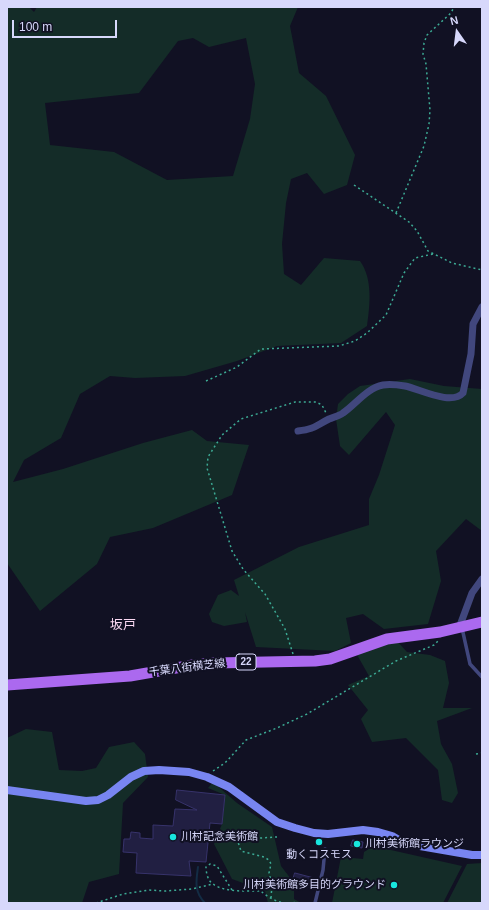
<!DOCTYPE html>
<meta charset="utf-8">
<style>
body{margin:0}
#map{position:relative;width:489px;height:910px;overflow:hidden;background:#111123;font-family:Arial,sans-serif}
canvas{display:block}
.frame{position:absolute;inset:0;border:8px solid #d7d8fb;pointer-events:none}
.north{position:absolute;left:437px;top:12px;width:40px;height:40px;-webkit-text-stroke:3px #111123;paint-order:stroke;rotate:346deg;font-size:11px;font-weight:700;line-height:16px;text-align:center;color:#d7d8fb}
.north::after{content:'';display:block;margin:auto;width:14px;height:18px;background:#d7d8fb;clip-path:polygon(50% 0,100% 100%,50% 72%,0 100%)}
.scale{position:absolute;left:12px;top:20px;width:105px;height:18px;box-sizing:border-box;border:2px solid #d7d8fb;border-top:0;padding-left:5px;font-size:12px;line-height:14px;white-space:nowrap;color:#d7d8fb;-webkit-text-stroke:3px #111123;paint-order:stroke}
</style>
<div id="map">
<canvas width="489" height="910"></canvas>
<div class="frame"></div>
<div class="north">N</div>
<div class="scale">100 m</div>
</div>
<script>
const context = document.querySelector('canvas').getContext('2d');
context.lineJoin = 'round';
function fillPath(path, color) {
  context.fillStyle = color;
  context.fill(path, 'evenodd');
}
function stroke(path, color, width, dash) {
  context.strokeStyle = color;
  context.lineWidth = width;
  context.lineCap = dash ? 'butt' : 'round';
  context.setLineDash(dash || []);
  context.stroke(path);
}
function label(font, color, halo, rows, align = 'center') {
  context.font = font + ' Arial,"Noto Sans JP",sans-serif';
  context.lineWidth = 4;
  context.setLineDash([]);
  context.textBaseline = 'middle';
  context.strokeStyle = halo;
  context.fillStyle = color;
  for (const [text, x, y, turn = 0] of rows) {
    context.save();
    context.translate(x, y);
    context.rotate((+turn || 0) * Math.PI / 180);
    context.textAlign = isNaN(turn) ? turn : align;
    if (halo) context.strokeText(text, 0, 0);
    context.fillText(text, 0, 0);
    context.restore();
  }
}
fillPath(new Path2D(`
 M 7,7 L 29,7 L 34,12 L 37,7 L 298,7 L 290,26 L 299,73 L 326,96 L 355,155 L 347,185 L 324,194 L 307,173 L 291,179 L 286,203 L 282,244 L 284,274 L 301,285 L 324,258 L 360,261 C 373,279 370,305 367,326 L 341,343 L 277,346 L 237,361 L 185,376 L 135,378 L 110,376 L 80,394 L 61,438 L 24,460 L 13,482 L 63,469 L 143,443 L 192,430 L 207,441 L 249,445 L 232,495 L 153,528 L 110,537 L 97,564 L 40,611 L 7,563 ZM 193,38 L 209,47 L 246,38 L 255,84 L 250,119 L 233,176 L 167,180 L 114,152 L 50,145 L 45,103 L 139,93 L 178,41 Z
 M 410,379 L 444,386 L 482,389 L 482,531 L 466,519 L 436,551 L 441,581 L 428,624 L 384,629 L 363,614 L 346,618 L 351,643 L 335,651 L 256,647 L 245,612 L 247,622 L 224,626 L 212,622 L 209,614 L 218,595 L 231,590 L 239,596 L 234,580 L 299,547 L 369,525 L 369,499 L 379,475 L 395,425 L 386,412 L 349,455 L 340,446 L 336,419 L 338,404 L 348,394 L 360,386 Z
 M 397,641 L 407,652 L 430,655 L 445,661 L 449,683 L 443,708 L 472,708 L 437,721 L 441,744 L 452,764 L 458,793 L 452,803 L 442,800 L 438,770 L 406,738 L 372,742 L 361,719 L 368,710 L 348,685 L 369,676 L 356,653 Z
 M 26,729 L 52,732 L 59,770 L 82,771 L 96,768 L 109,747 L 134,742 L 145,754 L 148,777 L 123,803 L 119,874 L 89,882 L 82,903 L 7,903 L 7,738 Z
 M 213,782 L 237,803 L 272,827 L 281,866 L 294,883 L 294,899 L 301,903 L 268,903 L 265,891 L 232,879 L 214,844 L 222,824 L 225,795 L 208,788 Z
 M 373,846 L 462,866 L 443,903 L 332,903 L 341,857 L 363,859 L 364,852 Z
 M 482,863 L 482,903 L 447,903 L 467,864 Z`), '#142c28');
stroke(new Path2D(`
 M 198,867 C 196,881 194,892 205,903`), '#132c44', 2);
const building = new Path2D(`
 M 177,790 L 225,795 L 222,824 L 210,823 L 206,862 L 189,861 L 191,876 L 136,873 L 137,853 L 123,852 L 124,839 L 130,839 L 131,832 L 140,833 L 140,838 L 153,839 L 153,825 L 173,826 L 175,809 L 197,810 L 176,800 Z
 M 353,840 L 363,842 L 362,848 L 351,846 Z
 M 295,873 L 314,878 L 312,885 L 293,880 Z`);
fillPath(building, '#211f42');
stroke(building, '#37336b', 1);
stroke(new Path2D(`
 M 354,185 L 409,222 L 417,231 L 428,251 L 452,263 L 482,270
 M 396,213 L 424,146 L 429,124 L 430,110 L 426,64 L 423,54 L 424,43 L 427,35 L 451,13 L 454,7
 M 206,381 L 237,367 L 261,349 L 339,346 L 355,341 L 367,333 L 386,315 L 404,273 L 415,258 L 433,254
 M 293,654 L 285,629 L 265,594 L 243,569 L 232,551 L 207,468 L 208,457 L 222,435 L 241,419 L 295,402 L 316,402 L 322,405 L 326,413
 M 476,754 L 482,753
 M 213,771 L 225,763 L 246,740 L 277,728 L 307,714 L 396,661 L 434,645 L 438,641
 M 232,890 L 217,866 L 210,864 L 206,867 C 206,871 207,876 209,880 C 218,893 246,891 261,891 C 267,897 278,903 287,903 C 291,903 293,902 297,903
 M 271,898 L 272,885 L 269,873 L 271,864 L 269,860 L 264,857 L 241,851 L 237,839 L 249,836 L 260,838 L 277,837
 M 96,903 L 123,894 L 149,890 L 165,891 L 192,889 L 213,884`), '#3caa94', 1.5, [2, 3]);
stroke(new Path2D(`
 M 462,628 L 470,664 L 482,677
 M 315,903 L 323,870 L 325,849`), '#41477d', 3.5);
stroke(new Path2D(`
 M 298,431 C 315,429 315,426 329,419 C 334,417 339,416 343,413 C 356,404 367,388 383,385 C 389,384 399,385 405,386 C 420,389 451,406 463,393 L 471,354 L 473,324 L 482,307
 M 459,628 L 472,593 L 482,579`), '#41477d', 7);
stroke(new Path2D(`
 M 7,790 L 86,801 L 98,800 L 108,795 L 131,777 L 144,771 L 159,770 L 189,772 L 207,777 L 229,787 L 277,822 L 295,828 L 314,833 L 328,834 L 363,830 L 378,832 L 392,836 L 402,842 L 420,846 L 472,855 L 482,855`), '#7885f1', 8);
stroke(new Path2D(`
 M 7,685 L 130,676 L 193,665 L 215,663 L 315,661 L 330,659 L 387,639 L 440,632 L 482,622`), '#ab69ef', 11);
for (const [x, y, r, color] of [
 [173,837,4,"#18e5de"],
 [319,842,4,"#18e5de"],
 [357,844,4,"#18e5de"],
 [394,885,4,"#18e5de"]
]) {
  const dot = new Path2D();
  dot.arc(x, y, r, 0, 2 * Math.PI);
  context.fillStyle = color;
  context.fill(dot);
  stroke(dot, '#111123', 1.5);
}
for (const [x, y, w] of [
 [246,662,20]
]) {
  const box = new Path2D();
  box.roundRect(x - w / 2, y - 8, w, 16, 3);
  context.fillStyle = '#111123';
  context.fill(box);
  stroke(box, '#d7d8fb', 1);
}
label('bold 10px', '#d7d8fb', null, [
 ["22",246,662]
]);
label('11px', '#d7d8fb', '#111123', [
 ["千葉八街横芝線",187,668,-7]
]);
label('11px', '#d7d8fb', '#111123', [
 ["川村記念美術館",181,837],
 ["川村美術館ラウンジ",365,844],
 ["動くコスモス",319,855,"center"],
 ["川村美術館多目的グラウンド",386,885,"right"]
], 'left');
label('13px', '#fbd9f3', '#111123', [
 ["坂戸",123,625]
]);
</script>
